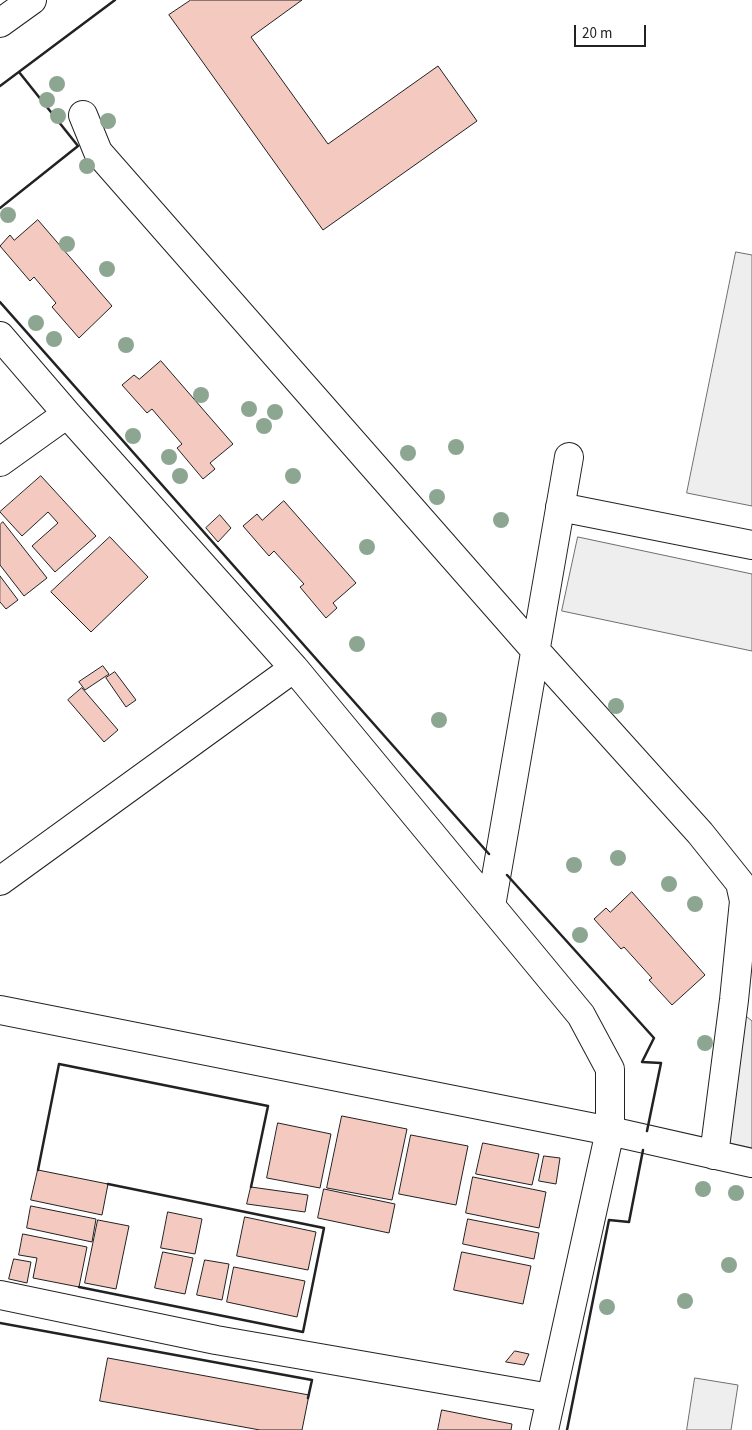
<!DOCTYPE html>
<style>
body{margin:0}
#map{position:relative;width:752px;height:1430px;overflow:hidden;background:#fff;font-family:"Source Sans 3",sans-serif}
canvas{display:block}
.scale{position:absolute;left:574px;top:25px;width:72px;height:22px;box-sizing:border-box;border:2px solid #222;border-top:0;padding-left:6px;font-size:15px;line-height:18px;white-space:nowrap;color:#222;-webkit-text-stroke:4px #fff;paint-order:stroke}
</style>
<div id="map">
<canvas width="752" height="1430"></canvas>
<div class="scale">20 m</div>
</div>
<script>
const context = document.querySelector('canvas').getContext('2d');
context.lineJoin = 'round';
function fillPath(path, color) {
  context.fillStyle = color;
  context.fill(path, 'evenodd');
}
function stroke(path, color, width, dash) {
  context.strokeStyle = color;
  context.lineWidth = width;
  context.lineCap = dash ? 'butt' : 'round';
  context.setLineDash(dash || []);
  context.stroke(path);
}
const green = new Path2D(`
 M 736,252 L 752,255 L 752,506 L 687,493 Z
 M 578,537 L 752,574 L 752,651 L 562,611 Z
 M 736,1008 L 752,1021 L 752,1158 L 718,1152 Z
 M 695,1378 L 738,1385 L 731,1430 L 687,1430 Z`);
fillPath(green, '#eee');
stroke(green, '#6f6f6f', 1);
const building = new Path2D(`
 M 191,0 L 302,0 L 251,37 L 328,144 L 438,66 L 477,121 L 323,230 L 169,15 Z
 M 38,220 L 112,306 L 79,338 L 52,307 L 56,303 L 34,277 L 30,281 L 0,246 L 10,235 L 14,240 Z
 M 161,361 L 233,444 L 210,463 L 215,469 L 203,479 L 177,448 L 182,444 L 152,409 L 147,413 L 122,385 L 134,375 L 139,379 Z
 M 41,476 L 96,536 L 55,572 L 32,546 L 58,523 L 48,512 L 22,536 L 0,512 Z
 M 284,501 L 356,583 L 333,603 L 337,608 L 326,618 L 300,587 L 304,584 L 274,551 L 269,556 L 243,526 L 257,514 L 262,520 Z
 M 220,515 L 231,528 L 218,542 L 206,528 Z
 M 3,522 L 47,578 L 24,596 L 0,565 L 0,525 Z
 M 110,537 L 148,577 L 91,632 L 51,592 Z
 M 0,576 L 18,600 L 6,609 L 0,602 Z
 M 103,666 L 109,674 L 85,690 L 79,682 Z
 M 115,672 L 136,700 L 126,707 L 106,678 Z
 M 82,688 L 118,730 L 104,742 L 68,700 Z
 M 632,892 L 705,975 L 672,1005 L 649,980 L 652,978 L 624,947 L 621,949 L 594,919 L 606,908 L 610,912 Z
 M 342,1116 L 407,1129 L 392,1200 L 327,1188 Z
 M 278,1123 L 331,1134 L 320,1188 L 267,1178 Z
 M 411,1135 L 468,1146 L 456,1205 L 399,1194 Z
 M 483,1143 L 539,1154 L 532,1185 L 476,1174 Z
 M 544,1156 L 560,1158 L 556,1184 L 539,1181 Z
 M 38,1170 L 108,1184 L 102,1215 L 31,1200 Z
 M 473,1177 L 546,1192 L 539,1228 L 466,1213 Z
 M 251,1187 L 308,1195 L 305,1212 L 247,1204 Z
 M 324,1189 L 395,1204 L 389,1233 L 318,1218 Z
 M 31,1206 L 96,1219 L 92,1242 L 27,1228 Z
 M 168,1212 L 202,1219 L 195,1254 L 161,1248 Z
 M 245,1217 L 316,1232 L 308,1270 L 237,1256 Z
 M 468,1219 L 539,1233 L 534,1259 L 463,1244 Z
 M 98,1220 L 129,1226 L 116,1289 L 85,1283 Z
 M 23,1234 L 87,1247 L 79,1287 L 33,1278 L 37,1258 L 19,1255 Z
 M 163,1252 L 193,1258 L 185,1294 L 155,1288 Z
 M 462,1252 L 531,1266 L 523,1304 L 454,1290 Z
 M 14,1259 L 31,1262 L 27,1283 L 9,1279 Z
 M 205,1260 L 229,1264 L 222,1300 L 197,1295 Z
 M 234,1267 L 305,1281 L 297,1317 L 227,1302 Z
 M 515,1351 L 529,1354 L 524,1365 L 506,1362 Z
 M 108,1358 L 309,1395 L 302,1430 L 260,1430 L 100,1401 Z
 M 442,1410 L 512,1424 L 511,1430 L 438,1430 Z`);
fillPath(building, '#f3c9c0');
stroke(building, '#222', 1);
const minor = new Path2D(`
 M 0,23 L 32,0
 M 83,115 L 98,152 L 536,651 L 700,833 L 740,883 L 744,901 L 734,1000 L 714,1155
 M 0,336 L 67,414 L 294,668 L 581,1015 L 610,1069 L 610,1131 L 544,1430
 M 0,462 L 67,414
 M 560,507 L 752,545
 M 0,881 L 294,668
 M 491,906 L 569,457
 M 0,1010 L 610,1131 L 752,1163
 M 0,1295 L 216,1340 L 550,1398`);
stroke(minor, '#222', 30);
stroke(minor, '#fff', 28);
stroke(new Path2D(`
 M 0,86 L 115,0
 M 0,208 L 78,146 L 19,72
 M 0,302 L 489,854
 M 507,875 L 654,1038 L 642,1062 L 661,1063 L 647,1131
 M 38,1170 L 59,1064 L 268,1106 L 251,1187
 M 79,1287 L 303,1332 L 324,1228 L 108,1184
 M 0,1323 L 312,1380 L 308,1398
 M 567,1430 L 609,1220 L 629,1222 L 643,1150`), '#222', 2.5);
context.fillStyle = '#8da692';
for (const [x, y] of [
 [57,84],
 [47,100],
 [58,116],
 [108,121],
 [87,166],
 [8,215],
 [67,244],
 [107,269],
 [36,323],
 [54,339],
 [126,345],
 [201,395],
 [249,409],
 [275,412],
 [264,426],
 [133,436],
 [456,447],
 [408,453],
 [169,457],
 [180,476],
 [293,476],
 [437,497],
 [501,520],
 [367,547],
 [357,644],
 [616,706],
 [439,720],
 [618,858],
 [574,865],
 [669,884],
 [695,904],
 [580,935],
 [705,1043],
 [703,1189],
 [736,1193],
 [729,1265],
 [685,1301],
 [607,1307]
]) {
  context.beginPath();
  context.arc(x, y, 8, 0, 2 * Math.PI);
  context.fill();
}
</script>
